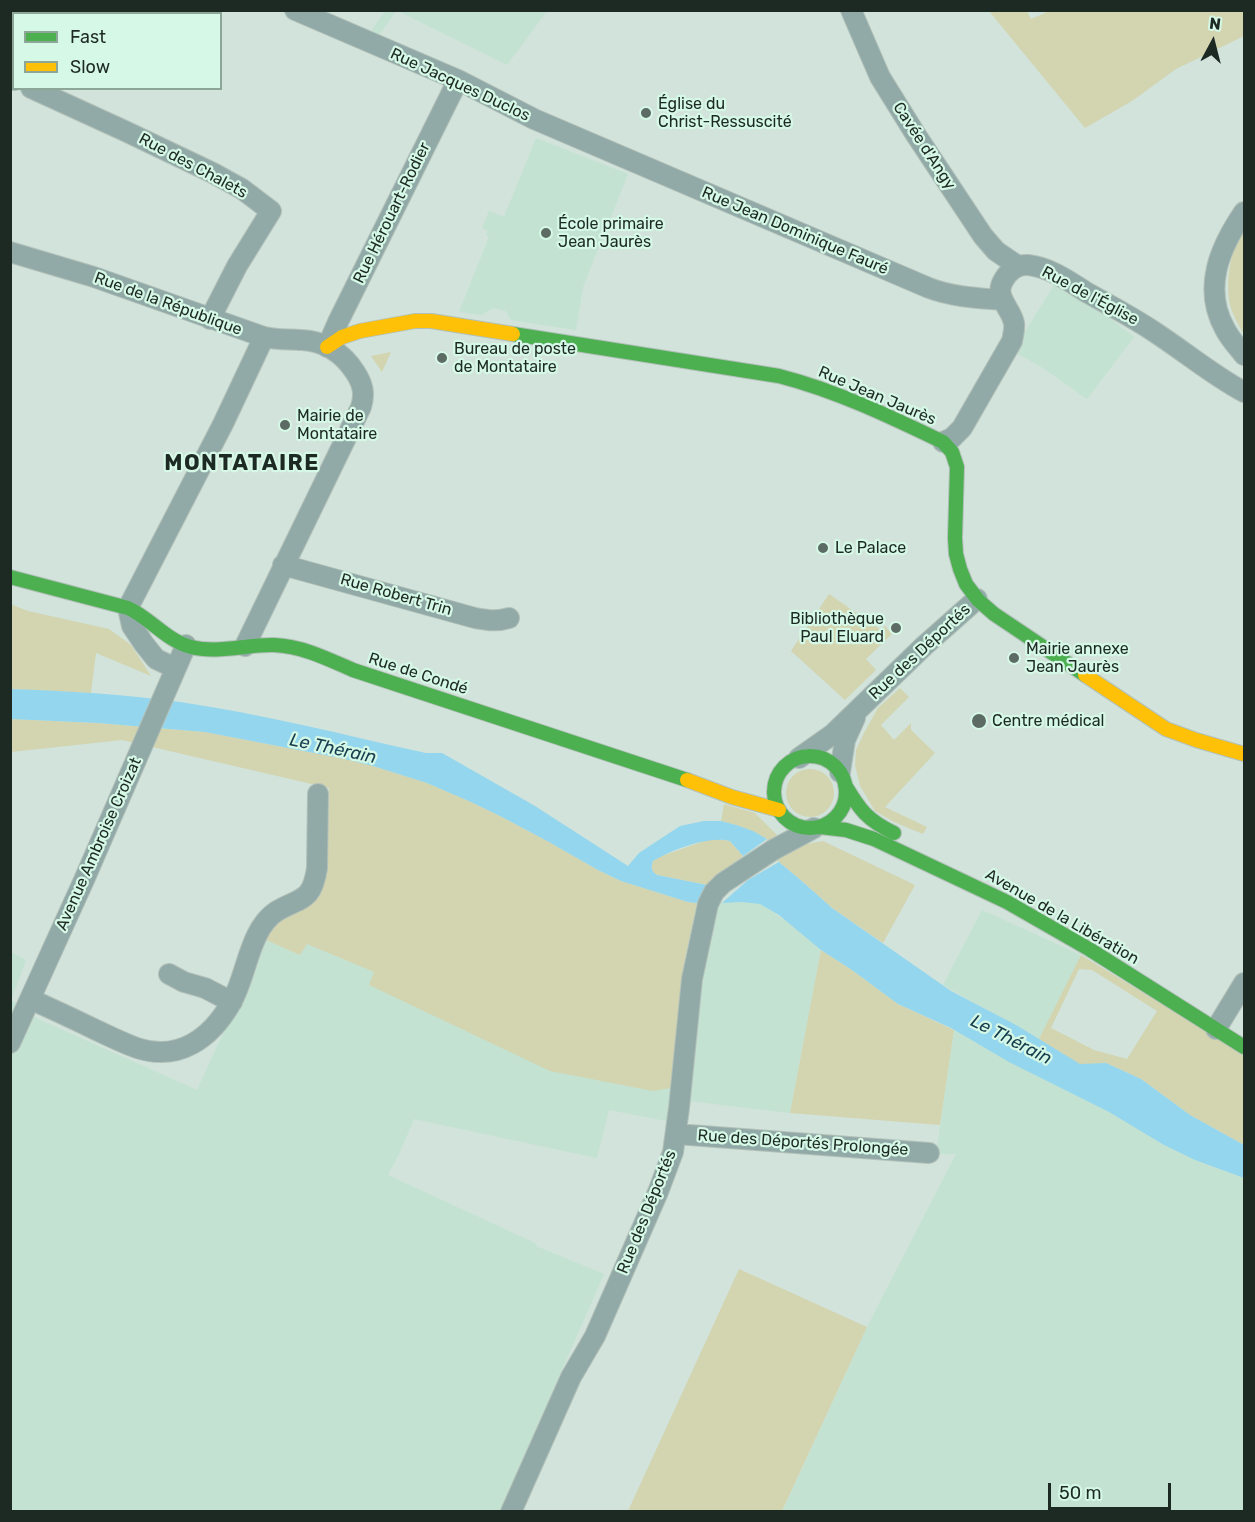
<!DOCTYPE html>
<meta charset="utf-8">
<style>
body{margin:0}
#map{position:relative;width:1255px;height:1522px;overflow:hidden;background:#d1e3da;font-family:Rubik,sans-serif}
canvas{display:block}
.frame{position:absolute;inset:0;border:12px solid #1d2a24;pointer-events:none}
.legend{position:absolute;left:12px;top:12px;width:210px;height:78px;box-sizing:border-box;background:#d6f8e6;border:2px solid #8ca698;margin:0;padding:8px 10px;list-style:none;font-size:18px;color:#1d2a24}
.legend li{display:flex;align-items:center;gap:12px;height:30px}
.legend b{width:30px;border:2px solid #8ca698}
.north{position:absolute;left:1183px;top:12px;width:60px;height:60px;-webkit-text-stroke:4px #d6f8e6;paint-order:stroke;rotate:7deg;font-size:16px;font-weight:700;line-height:24px;text-align:center;color:#1d2a24}
.north::after{content:'';display:block;margin:auto;width:21px;height:27px;background:#1d2a24;clip-path:polygon(50% 0,100% 100%,50% 72%,0 100%)}
.scale{position:absolute;left:1048px;top:1483px;width:123px;height:27px;box-sizing:border-box;border:3px solid #1d2a24;border-top:0;padding-left:8px;font-size:18px;line-height:21px;white-space:nowrap;color:#1d2a24;-webkit-text-stroke:4px #d6f8e6;paint-order:stroke}
</style>
<div id="map">
<canvas width="1255" height="1522"></canvas>
<div class="frame"></div>
<ul class="legend">
<li><b style="height:8px;background:#4caf50"></b>Fast</li>
<li><b style="height:8px;background:#ffc107"></b>Slow</li>
</ul>
<div class="north">N</div>
<div class="scale">50 m</div>
</div>
<script>
const context = document.querySelector('canvas').getContext('2d');
context.lineJoin = 'round';
function fillPath(path, color) {
  context.fillStyle = color;
  context.fill(path, 'evenodd');
}
function stroke(path, color, width, dash) {
  context.strokeStyle = color;
  context.lineWidth = width;
  context.lineCap = dash ? 'butt' : 'round';
  context.setLineDash(dash || []);
  context.stroke(path);
}
function label(font, color, halo, rows, align = 'center') {
  context.font = font + ' Rubik,sans-serif';
  context.lineWidth = 4.5;
  context.setLineDash([]);
  context.textBaseline = 'middle';
  context.strokeStyle = halo;
  context.fillStyle = color;
  for (const [text, x, y, turn = 0] of rows) {
    context.save();
    context.translate(x, y);
    context.rotate((+turn || 0) * Math.PI / 180);
    context.textAlign = isNaN(turn) ? turn : align;
    if (halo) context.strokeText(text, 0, 0);
    context.fillText(text, 0, 0);
    context.restore();
  }
}
fillPath(new Path2D(`
 M 385,11 L 396,11 L 377,38 L 369,34 Z
 M 398,11 L 547,11 L 507,65 Z
 M 536,138 L 628,174 L 583,287 L 576,330 L 511,320 L 506,311 L 493,308 L 481,315 L 459,312 L 489,237 L 486,235 L 488,231 L 482,228 L 489,211 L 504,217 Z
 M 1054,285 L 1111,319 L 1134,337 L 1087,399 L 1043,368 L 1013,351 Z
 M 742,902 L 760,903 L 796,928 L 821,950 L 790,1113 L 680,1100 L 677,1123 L 609,1110 L 597,1158 L 414,1119 L 399,1154 L 388,1175 L 537,1244 L 536,1246 L 604,1274 L 500,1511 L 11,1512 L 11,952 L 26,960 L 11,1000 L 38,1019 L 197,1090 L 266,940 L 300,955 L 307,944 L 374,972 L 370,985 L 671,1088 L 681,985 L 685,959 L 697,903 Z
 M 982,910 L 1081,955 L 1025,1069 L 1109,1112 L 1164,1145 L 1195,1160 L 1244,1178 L 1244,1511 L 782,1512 L 867,1327 L 956,1154 L 936,1154 L 954,1030 L 1009,1061 L 1023,1030 L 943,985 Z`), '#c3e2d2');
fillPath(new Path2D(`
 M 1052,10 L 1244,11 L 1244,36 L 1176,69 L 1132,101 L 1085,128 L 989,11 L 1027,11 L 1031,19 Z
 M 1244,227 L 1244,335 C 1239,325 1233,316 1230,305 C 1225,281 1231,247 1244,227 Z
 M 391,352 L 382,372 L 371,356 Z
 M 829,594 L 881,630 L 885,626 L 892,634 L 866,659 L 876,670 L 845,700 L 791,651 Z
 M 10,604 L 28,611 L 109,629 L 131,645 L 151,676 L 96,653 L 91,693 L 11,689 Z
 M 900,688 L 909,697 L 881,725 L 894,740 L 911,723 L 911,730 L 935,753 L 885,807 L 927,827 L 923,834 L 894,822 L 875,811 L 860,786 L 855,765 L 856,750 L 864,733 L 878,708 Z
 M 10,719 L 98,723 L 205,732 L 345,759 L 373,766 L 427,783 L 471,802 L 502,817 L 549,842 L 598,870 L 621,881 L 688,902 L 697,903 L 685,959 L 681,985 L 671,1088 L 653,1091 L 550,1071 L 369,985 L 374,972 L 307,944 L 300,955 L 266,940 C 270,933 273,925 279,921 C 289,913 303,913 312,903 C 330,881 328,816 329,788 L 122,740 L 11,752 Z
 M786 793a24 24 0 1 1 48 0a24 24 0 1 1-48 0Z
 M 724,804 L 755,813 L 782,840 L 790,851 L 807,844 L 823,841 L 915,885 L 883,943 L 832,908 L 804,883 L 779,862 L 767,839 L 752,831 L 736,825 L 721,821 Z
 M 713,839 L 730,841 L 743,856 L 713,878 L 707,885 L 657,875 C 651,871 651,867 653,861 L 659,857 L 707,840 Z
 M 821,950 L 852,970 L 898,1004 L 954,1030 L 940,1125 L 790,1113 Z
 M 1081,955 L 1244,1054 L 1244,1145 L 1190,1115 L 1141,1079 L 1106,1063 L 1080,1065 L 1039,1039 ZM 1079,969 L 1092,970 L 1157,1011 L 1127,1059 L 1094,1050 L 1051,1028 Z
 M 739,1269 L 867,1327 L 782,1511 L 628,1511 Z`), '#d3d4b0');
fillPath(new Path2D(`
 M 10,689 C 67,691 124,694 180,702 C 263,714 344,735 426,753 L 442,753 L 535,806 L 628,866 L 639,853 L 680,826 L 704,821 L 721,821 L 736,825 L 753,831 L 767,839 L 743,856 L 730,841 C 710,835 671,850 653,861 C 651,867 651,871 657,875 L 707,885 L 697,903 L 688,902 L 621,881 L 598,870 L 549,842 L 502,817 L 471,802 L 427,783 L 373,766 L 345,759 L 205,732 L 98,723 L 11,719 Z
 M 779,862 L 804,883 L 832,908 L 951,991 L 1016,1025 L 1080,1064 L 1106,1063 L 1141,1079 L 1190,1115 L 1244,1145 L 1244,1178 L 1195,1160 L 1164,1145 L 1109,1112 L 1009,1062 L 951,1028 L 898,1004 L 852,970 L 821,950 L 779,915 L 760,904 L 742,902 L 722,903 L 748,880 Z`), '#93d6ee');
const street = new Path2D(`
 M 295,10 L 458,80 L 534,119 L 929,288 C 953,297 977,298 1002,300
 M 851,10 L 880,77 L 916,135 L 983,236 L 996,251 L 1018,266
 M 10,78 L 14,80
 M 31,88 L 125,131 L 213,173 L 242,189 L 271,211 L 237,266 L 210,319
 M 1244,212 C 1220,247 1202,288 1225,329 C 1230,339 1238,347 1244,355
 M 10,252 L 94,277 L 264,337 C 277,340 289,339 302,340 C 324,341 343,353 355,372 C 363,384 365,394 361,407 L 245,646
 M 327,347 L 338,322 L 458,80
 M 943,442 L 952,438 L 962,428 L 1012,341 C 1013,335 1015,329 1014,323 C 1011,308 994,297 1003,281 C 1008,271 1018,264 1028,265 C 1049,267 1069,281 1086,292 C 1109,305 1132,317 1153,331 C 1184,351 1212,375 1244,392
 M 283,565 L 475,618 C 487,620 497,622 509,618
 M 175,668 L 156,659 L 144,644 L 132,626 L 128,608 L 223,424 L 264,337
 M 799,758 L 833,734 L 924,646 L 977,599
 M 840,772 L 845,740 L 855,718
 M 169,974 L 184,982 L 205,988 L 232,1002
 M 30,999 C 52,1009 74,1019 96,1030 C 109,1036 123,1043 137,1048 C 179,1062 211,1038 231,1003 C 243,982 246,957 257,935 C 261,926 269,916 277,911 C 301,897 312,902 317,868 L 318,794
 M 1216,1029 L 1244,983
 M 10,1043 L 84,880 L 186,645
 M 676,1134 L 929,1153
 M 511,1512 L 571,1377 L 595,1336 L 658,1192 L 673,1152 L 679,1108 L 692,979 L 708,904 L 714,892 L 723,883 L 773,850 L 814,828`);
const fast = new Path2D(`
 M 513,334 L 779,376 C 837,391 889,416 943,442 L 952,452 L 957,467 L 955,538 L 956,554 L 960,569 L 966,584 L 978,600 L 994,614 L 1085,675
 M 10,577 L 128,608 C 150,618 167,641 191,647 C 218,654 247,644 274,645 C 302,646 328,659 353,670 L 687,780
 M774 792a36 36 0 1 1 72 0a36 36 0 1 1-72 0Z
 M 845,785 C 860,810 867,820 894,833
 M 820,827 L 846,830 L 874,839 L 1007,902 L 1089,949 L 1244,1047`);
const slow = new Path2D(`
 M 327,347 L 342,337 L 360,331 L 415,321 L 431,321 L 513,334
 M 1085,675 L 1166,729 L 1196,740 L 1244,754
 M 687,780 L 732,797 L 779,810`);
stroke(street, '#b2c0b9', 22);
stroke(fast, '#b2c0b9', 16);
stroke(slow, '#b2c0b9', 16);
stroke(street, '#92aaa7', 20);
stroke(fast, '#4caf50', 14);
stroke(slow, '#ffc107', 14);
for (const [x, y, r, color] of [
 [646,113,6,"#5c6b64"],
 [546,233,6,"#5c6b64"],
 [442,358,6,"#5c6b64"],
 [285,425,6,"#5c6b64"],
 [823,548,6,"#5c6b64"],
 [896,628,6,"#5c6b64"],
 [1014,658,6,"#5c6b64"],
 [979,721,8,"#5c6b64"]
]) {
  const dot = new Path2D();
  dot.arc(x, y, r, 0, 2 * Math.PI);
  context.fillStyle = color;
  context.fill(dot);
  stroke(dot, '#d6f8e6', 2);
}
label('16px', '#1d2a24', '#d6f8e6', [
 ["Rue Jacques Duclos",460,85,25],
 ["Cavée d'Angy",924,146,57],
 ["Rue des Chalets",193,166,28],
 ["Rue Hérouart-Rodier",392,213,-64],
 ["Rue Jean Dominique Fauré",795,231,23],
 ["Rue de l'Église",1090,296,28],
 ["Rue de la République",168,304,20],
 ["Rue Jean Jaurès",877,396,23],
 ["Rue Robert Trin",396,595,16],
 ["Rue des Déportés",920,652,-43],
 ["Rue de Condé",418,674,18],
 ["Avenue Ambroise Croizat",99,844,-66],
 ["Avenue de la Libération",1062,917,30],
 ["Rue des Déportés Prolongée",803,1143,4],
 ["Rue des Déportés",647,1212,-68]
]);
label('16px', '#1d2a24', '#d6f8e6', [
 ["Église du",658,104],
 ["Christ-Ressuscité",658,122],
 ["École primaire",558,224],
 ["Jean Jaurès",558,242],
 ["Bureau de poste",454,349],
 ["de Montataire",454,367],
 ["Mairie de",297,416],
 ["Montataire",297,434],
 ["Le Palace",835,548],
 ["Bibliothèque",884,619,"right"],
 ["Paul Eluard",884,637,"right"],
 ["Mairie annexe",1026,649],
 ["Jean Jaurès",1026,667],
 ["Centre médical",992,721]
], 'left');
label('italic 18px', '#163e4e', '#d6f8e6', [
 ["Le Thérain",333,749,12],
 ["Le Thérain",1011,1040,27]
]);
context.letterSpacing = '1.5px';
label('bold 22px', '#1d2a24', '#d6f8e6', [
 ["MONTATAIRE",242,464]
]);
context.letterSpacing = '0px';
</script>
